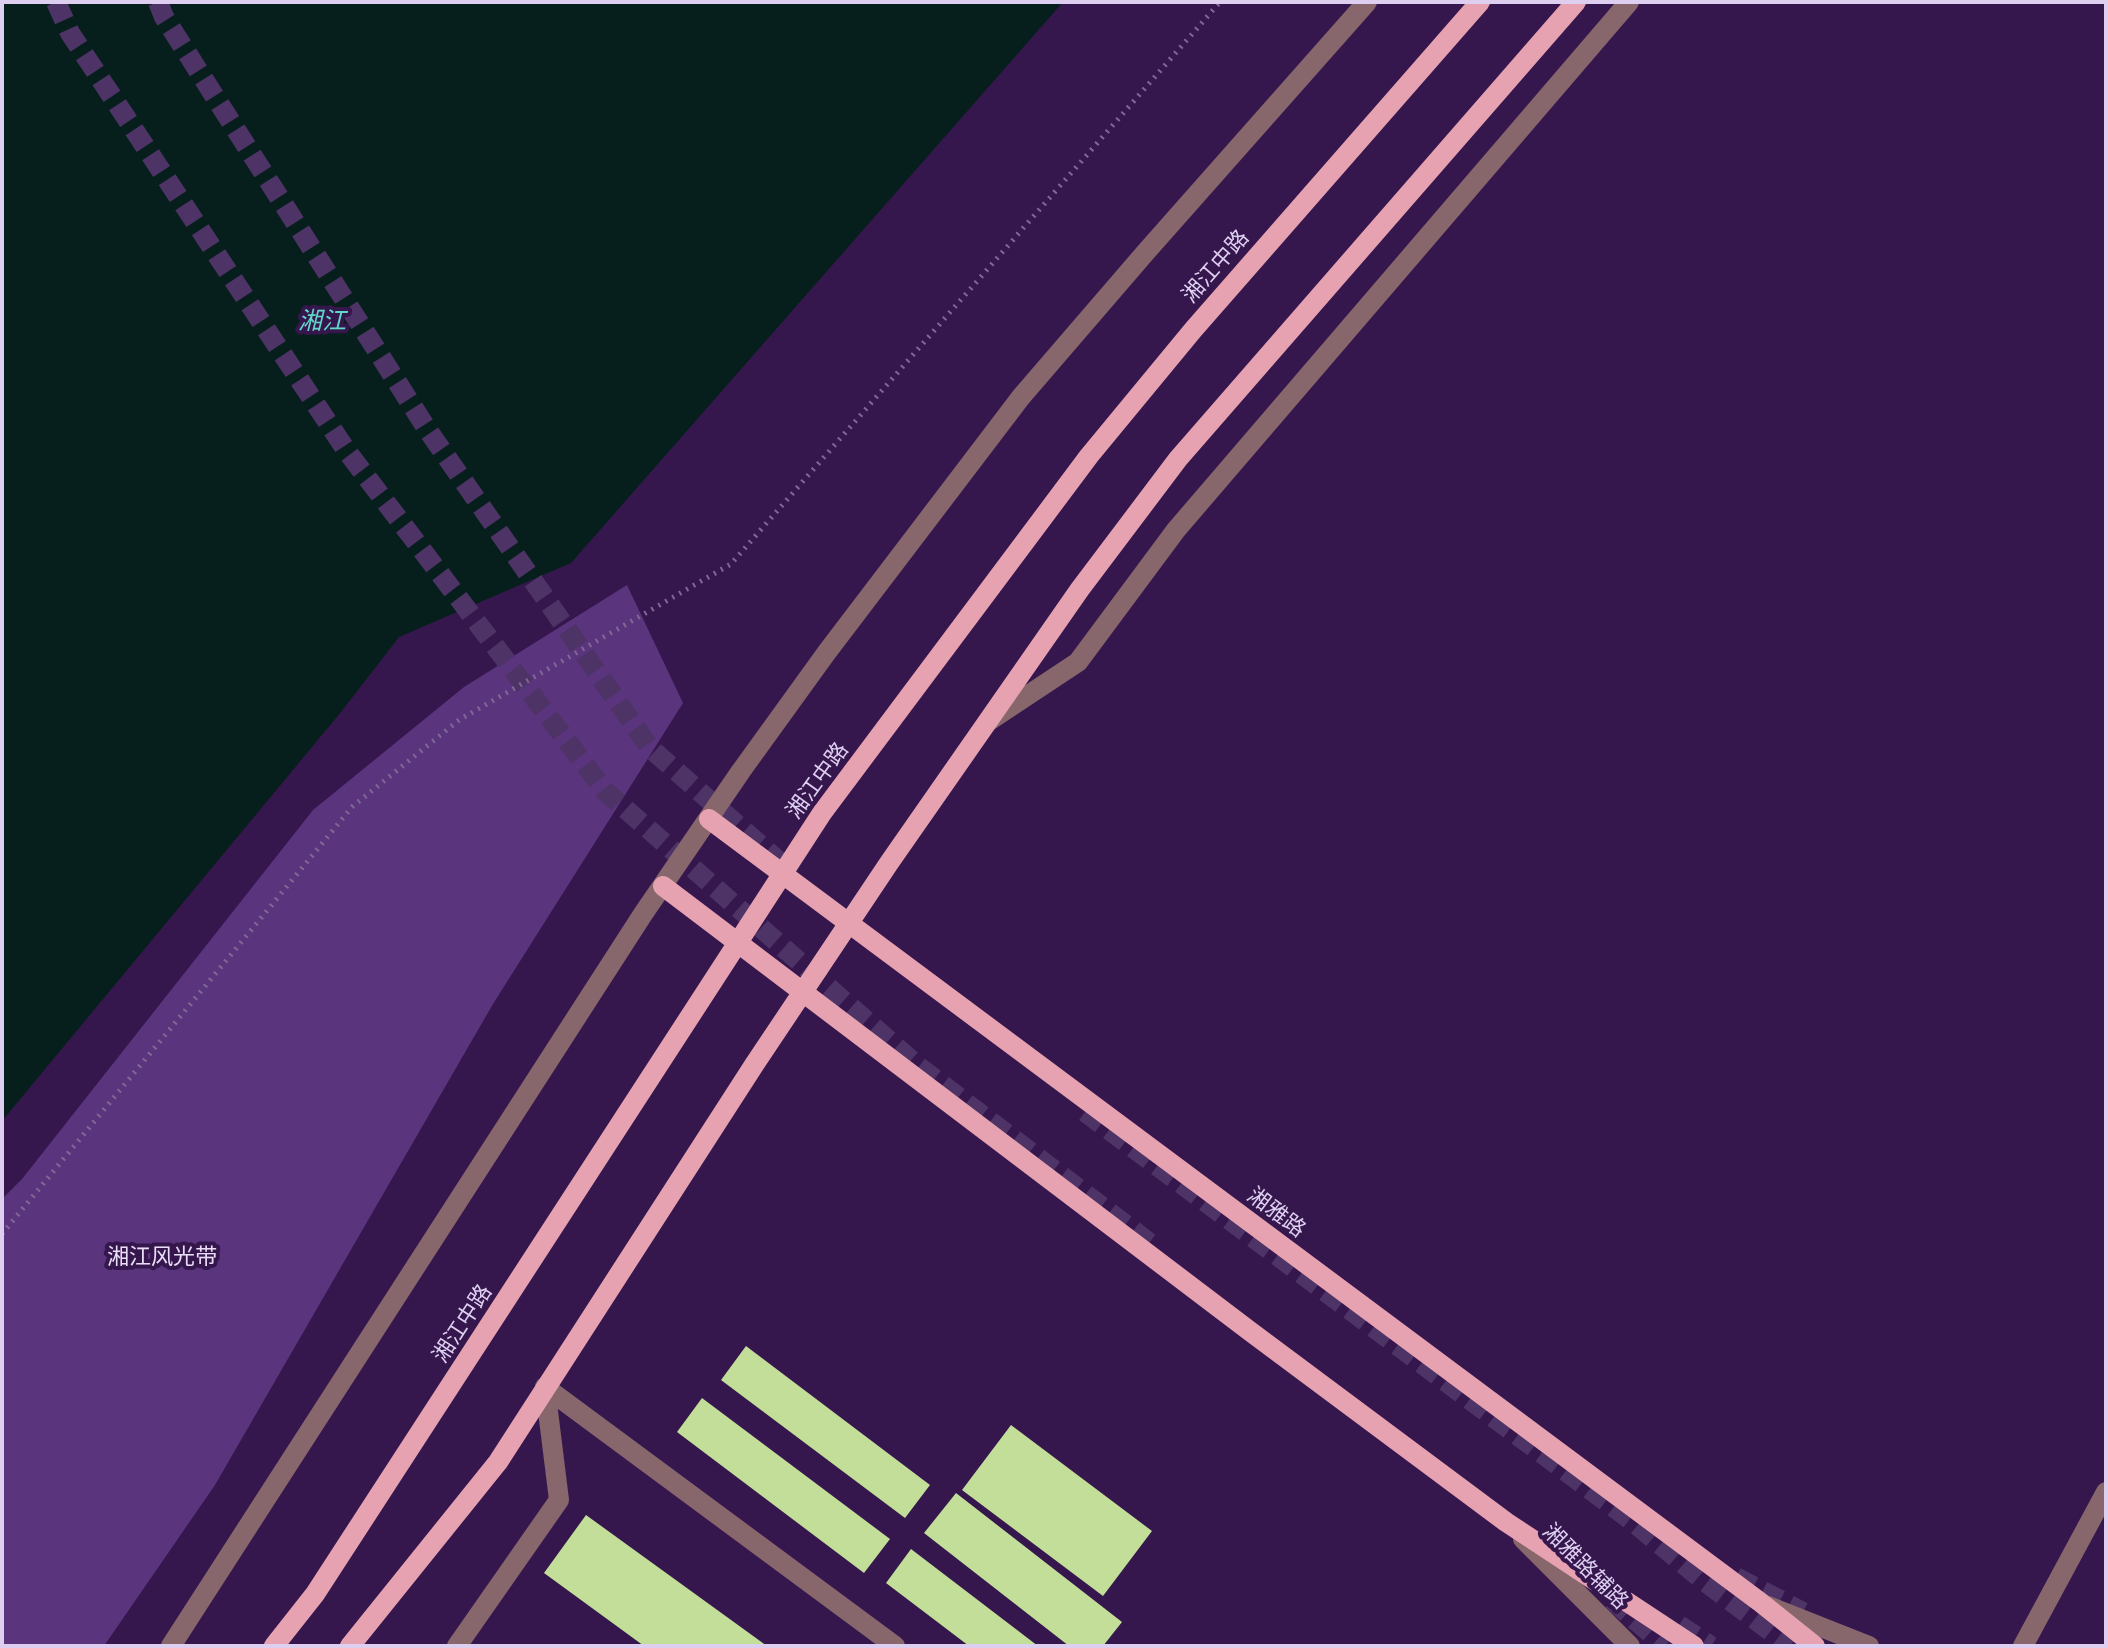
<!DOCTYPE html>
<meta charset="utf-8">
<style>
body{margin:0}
#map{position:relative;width:2108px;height:1648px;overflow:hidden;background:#35174d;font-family:"IBM Plex Sans",sans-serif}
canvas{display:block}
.frame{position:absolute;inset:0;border:4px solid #decff1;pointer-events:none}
</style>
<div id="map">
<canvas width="2108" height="1648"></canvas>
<div class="frame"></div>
</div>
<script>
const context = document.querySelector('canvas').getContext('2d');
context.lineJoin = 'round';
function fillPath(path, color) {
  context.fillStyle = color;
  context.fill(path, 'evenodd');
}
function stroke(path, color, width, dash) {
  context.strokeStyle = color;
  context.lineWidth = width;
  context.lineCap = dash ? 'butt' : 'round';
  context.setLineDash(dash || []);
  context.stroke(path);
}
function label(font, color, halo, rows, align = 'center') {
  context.font = font + ' "IBM Plex Sans","Noto Sans SC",sans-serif';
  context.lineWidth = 8;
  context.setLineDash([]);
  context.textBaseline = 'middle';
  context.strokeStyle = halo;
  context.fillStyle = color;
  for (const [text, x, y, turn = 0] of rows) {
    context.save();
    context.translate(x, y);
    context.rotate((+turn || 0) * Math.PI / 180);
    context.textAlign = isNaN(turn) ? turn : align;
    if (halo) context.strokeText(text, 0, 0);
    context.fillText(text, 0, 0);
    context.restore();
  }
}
fillPath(new Path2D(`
 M 627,585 L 683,703 L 493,1004 L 215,1485 L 104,1646 L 2,1646 L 2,1199 L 22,1179 L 313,810 L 464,687 Z`), '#5a347d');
fillPath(new Path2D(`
 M 2,2 L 1063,2 L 571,563 L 399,637 L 341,712 L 2,1121 Z`), '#071f1c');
fillPath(new Path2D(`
 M 746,1346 L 930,1485 L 905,1518 L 721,1380 Z
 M 702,1398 L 890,1539 L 864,1573 L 677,1432 Z
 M 1011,1425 L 1152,1531 L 1103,1596 L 962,1490 Z
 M 956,1493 L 1122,1622 L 1103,1646 L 1069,1646 L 924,1533 Z
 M 586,1515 L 767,1646 L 644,1646 L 544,1573 Z
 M 911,1549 L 1038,1646 L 969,1646 L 886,1583 Z`), '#c2de98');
stroke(new Path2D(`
 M 56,2 L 70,33 L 346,450 L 605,791 L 918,1066 L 1151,1244
 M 158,2 L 164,17 L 427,429 L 650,748 L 782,864
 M 1085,1112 L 1632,1521 L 1700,1578 L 1790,1646
 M 1736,1577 L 1803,1612
 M 1612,1600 L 1665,1646
 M 1679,1625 L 1711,1646`), '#4e3366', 20, [20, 10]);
stroke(new Path2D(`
 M 2,1234 L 352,807 L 459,720 L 731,564 L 1220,2`), '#7f6895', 5, [2, 6]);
stroke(new Path2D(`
 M 989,721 L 1078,662 L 1176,530 L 1629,2
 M 545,1387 L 895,1646
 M 1523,1539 L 1630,1646
 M 1768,1606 L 1869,1646
 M 171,1646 L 643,914 L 741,771 L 827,652 L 1021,397 L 1145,253 L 1367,2
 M 457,1646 L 559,1500 L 545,1387
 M 2023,1646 L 2106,1492`), '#87666c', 20);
stroke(new Path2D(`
 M 709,819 L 1760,1602 L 1815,1646
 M 663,886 L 1251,1332 L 1506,1522 L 1694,1646
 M 274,1646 L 315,1594 L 822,813 L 1089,456 L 1193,330 L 1480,2
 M 350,1646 L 498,1462 L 754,1065 L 889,863 L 1080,589 L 1178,459 L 1576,2`), '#e6a2b0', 20);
label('22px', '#decff1', '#35174d', [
 ["湘江中路",1216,267,-49],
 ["湘江中路",818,781,-54],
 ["湘雅路",1276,1213,37],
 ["湘江中路",463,1324,-57],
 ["湘雅路辅路",1585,1567,45]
]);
label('22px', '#e9ddf7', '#35174d', [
 ["湘江风光带",162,1258]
]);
label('italic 24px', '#62d8cb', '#35174d', [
 ["湘江",322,322]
]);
</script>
